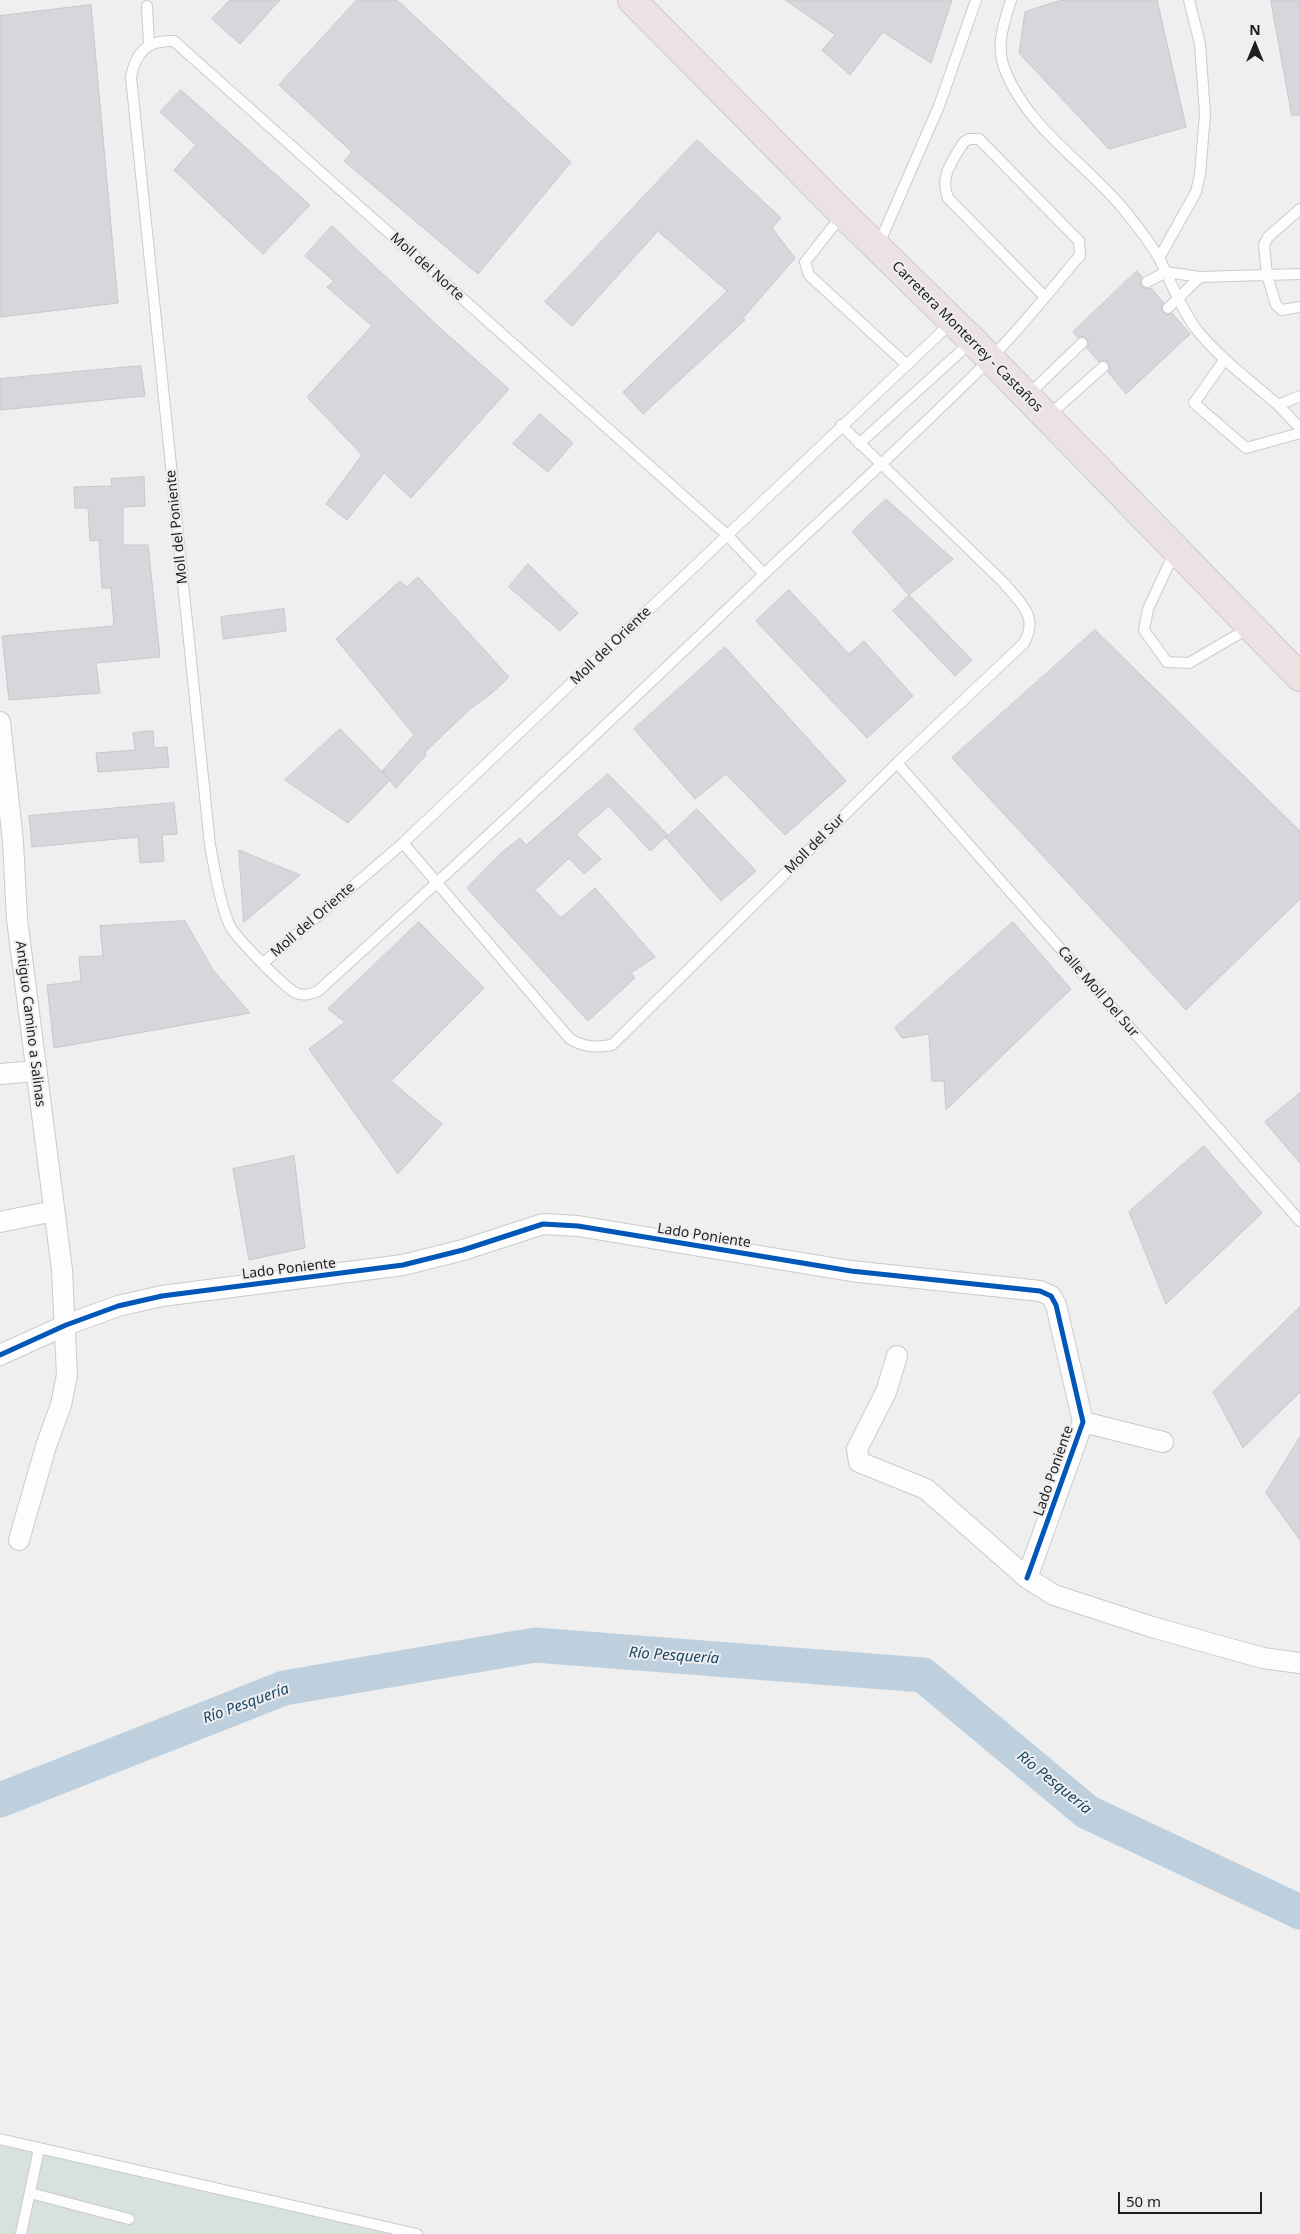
<!DOCTYPE html>
<meta charset="utf-8">
<style>
body{margin:0}
#map{position:relative;width:1300px;height:2234px;overflow:hidden;background:#efefef;font-family:"Noto Sans",sans-serif}
canvas{display:block}
.north{position:absolute;left:1230px;top:20px;width:50px;height:50px;-webkit-text-stroke:4px #eeeef0;paint-order:stroke;rotate:0deg;font-size:14px;font-weight:700;line-height:20px;text-align:center;color:#1e1e1f}
.north::after{content:'';display:block;margin:auto;width:18px;height:22px;background:#1e1e1f;clip-path:polygon(50% 0,100% 100%,50% 72%,0 100%)}
.scale{position:absolute;left:1118px;top:2192px;width:144px;height:22px;box-sizing:border-box;border:2px solid #1e1e1f;border-top:0;padding-left:6px;font-size:15px;line-height:18px;white-space:nowrap;color:#1e1e1f;-webkit-text-stroke:4px #eeeef0;paint-order:stroke}
</style>
<div id="map">
<canvas width="1300" height="2234"></canvas>
<div class="north">N</div>
<div class="scale">50 m</div>
</div>
<script>
const context = document.querySelector('canvas').getContext('2d');
context.lineJoin = 'round';
function fillPath(path, color) {
  context.fillStyle = color;
  context.fill(path, 'evenodd');
}
function stroke(path, color, width, dash) {
  context.strokeStyle = color;
  context.lineWidth = width;
  context.lineCap = dash ? 'butt' : 'round';
  context.setLineDash(dash || []);
  context.stroke(path);
}
function label(font, color, halo, rows, align = 'center') {
  context.font = font + ' "Noto Sans",sans-serif';
  context.lineWidth = 4;
  context.setLineDash([]);
  context.textBaseline = 'middle';
  context.strokeStyle = halo;
  context.fillStyle = color;
  for (const [text, x, y, turn = 0] of rows) {
    context.save();
    context.translate(x, y);
    context.rotate((+turn || 0) * Math.PI / 180);
    context.textAlign = isNaN(turn) ? turn : align;
    if (halo) context.strokeText(text, 0, 0);
    context.fillText(text, 0, 0);
    context.restore();
  }
}
fillPath(new Path2D(`
 M 0,2138 L 415,2234 L 0,2234 Z`), '#d6e2db');
stroke(new Path2D(`
 M 0,1800 L 284,1688 L 535,1645 L 923,1675 L 1087,1812 L 1300,1912`), '#bed0de', 35);
const building = new Path2D(`
 M 230,0 L 280,0 L 240,44 L 212,19 Z
 M 357,0 L 397,0 L 571,162 L 478,274 L 344,161 L 352,152 L 279,85 Z
 M 786,0 L 952,0 L 931,63 L 883,32 L 850,75 L 822,50 L 835,35 Z
 M 1062,0 L 1157,0 L 1186,127 L 1109,149 L 1019,53 L 1025,12 Z
 M 1271,0 L 1300,0 L 1300,115 L 1292,115 Z
 M 91,5 L 118,303 L 0,317 L 0,16 Z
 M 181,90 L 310,205 L 263,254 L 174,170 L 196,145 L 160,112 Z
 M 697,140 L 781,218 L 772,228 L 795,258 L 743,318 L 745,320 L 643,414 L 623,392 L 727,291 L 658,231 L 572,326 L 545,302 Z
 M 332,226 L 441,329 L 509,389 L 411,498 L 384,473 L 347,520 L 326,504 L 362,455 L 307,397 L 372,326 L 327,287 L 334,281 L 305,256 Z
 M 1137,271 L 1142,277 L 1140,281 L 1141,286 L 1146,289 L 1151,288 L 1164,303 L 1161,307 L 1163,312 L 1167,315 L 1172,313 L 1190,334 L 1126,394 L 1108,372 L 1110,369 L 1108,363 L 1105,360 L 1099,362 L 1087,348 L 1089,344 L 1087,339 L 1083,336 L 1078,338 L 1073,332 Z
 M 141,366 L 145,396 L 0,410 L 0,379 Z
 M 540,414 L 573,443 L 548,472 L 513,444 Z
 M 144,477 L 145,506 L 123,507 L 123,545 L 148,545 L 160,657 L 96,663 L 100,693 L 9,700 L 2,636 L 114,626 L 111,588 L 102,588 L 99,540 L 90,541 L 88,508 L 75,508 L 74,487 L 112,486 L 111,479 Z
 M 886,499 L 953,559 L 909,595 L 852,532 Z
 M 528,564 L 578,613 L 560,631 L 509,587 Z
 M 418,577 L 509,677 L 492,693 L 470,709 L 425,752 L 426,755 L 396,788 L 382,771 L 414,735 L 336,639 L 400,581 L 407,587 Z
 M 789,590 L 849,654 L 864,641 L 913,696 L 867,738 L 756,621 Z
 M 909,595 L 972,660 L 955,676 L 893,611 Z
 M 284,609 L 286,631 L 223,639 L 221,617 Z
 M 1095,630 L 1300,831 L 1300,899 L 1186,1010 L 952,758 Z
 M 725,647 L 846,781 L 785,835 L 726,774 L 695,799 L 634,729 Z
 M 340,729 L 390,780 L 348,823 L 285,780 Z
 M 153,731 L 154,748 L 167,747 L 169,767 L 98,772 L 96,753 L 135,750 L 133,733 Z
 M 608,774 L 668,835 L 650,851 L 609,806 L 576,834 L 601,859 L 584,874 L 569,858 L 535,890 L 561,918 L 595,888 L 655,957 L 631,973 L 635,978 L 588,1021 L 467,888 L 501,853 L 520,838 L 526,845 Z
 M 174,803 L 177,834 L 162,835 L 164,861 L 140,863 L 138,837 L 32,847 L 29,816 Z
 M 697,809 L 756,871 L 721,901 L 666,838 Z
 M 239,850 L 300,875 L 244,922 Z
 M 185,921 L 213,970 L 250,1013 L 54,1048 L 47,985 L 81,981 L 79,957 L 103,956 L 100,926 Z
 M 419,922 L 484,988 L 391,1081 L 442,1124 L 398,1174 L 309,1049 L 345,1022 L 328,1009 Z
 M 1013,922 L 1071,989 L 946,1110 L 944,1081 L 932,1081 L 929,1034 L 902,1038 L 895,1028 Z
 M 1300,1093 L 1300,1163 L 1265,1122 Z
 M 1204,1146 L 1262,1213 L 1166,1304 L 1129,1212 Z
 M 294,1156 L 305,1248 L 249,1260 L 233,1169 Z
 M 1300,1307 L 1300,1392 L 1243,1448 L 1213,1392 Z
 M 1300,1437 L 1300,1540 L 1266,1493 Z`);
fillPath(building, '#d8d6dd');
stroke(building, '#c7c7c7', 1);
const service = new Path2D(`
 M 1011,0 C 1004,23 995,46 1005,70 C 1028,129 1086,163 1125,211 C 1137,226 1151,243 1160,260 C 1172,284 1181,309 1197,330 C 1220,359 1251,381 1278,405 L 1300,396
 M 147,6 L 149,44
 M 1300,209 L 1268,237 L 1264,245 L 1267,275 L 1276,305 L 1282,310 L 1300,307
 M 842,215 L 805,262 L 809,275 L 907,365
 M 878,246 L 939,106 L 976,0
 M 1159,258 L 1196,192 L 1200,174 L 1205,114 L 1200,44 L 1189,0
 M 1147,282 L 1166,272 L 1200,277 L 1300,274
 M 1168,308 L 1200,277
 M 1225,359 L 1194,403 L 1246,448 L 1300,433
 M 1027,396 L 1082,343
 M 1278,405 L 1300,428
 M 1047,417 L 1103,367
 M 859,444 L 971,342
 M 1175,551 L 1148,609 L 1144,630 L 1167,662 L 1189,663 L 1249,628
 M 764,574 L 727,535 L 174,41 C 148,40 136,51 131,77 L 210,845 C 215,871 219,899 229,924 C 234,936 284,987 296,993 C 303,996 312,994 318,991 C 469,855 616,716 762,576 C 837,504 915,435 988,361 C 1019,330 1047,295 1075,261 L 1080,256 L 1079,241 L 979,139 L 969,139 L 964,142 C 953,160 939,176 948,198 L 1045,297
 M 897,763 L 1300,1221
 M 403,843 L 570,1039 C 584,1047 595,1048 612,1045 L 897,763 L 1024,643 C 1039,616 1021,604 1004,583 L 841,425
 M 263,963 L 403,843 L 952,322
 M 0,2139 L 417,2234
 M 30,2193 L 129,2219
 M 21,2234 L 39,2149`);
const minor = new Path2D(`
 M 0,722 L 13,842 L 17,919 L 62,1270 L 67,1375 L 61,1405 L 46,1446 L 19,1540
 M 0,1074 L 36,1071
 M 0,1222 L 54,1211
 M 0,1355 L 66,1325 L 118,1306 L 162,1296 L 403,1265 L 463,1250 L 543,1224 L 578,1226 L 851,1271 L 1040,1291 L 1051,1296 L 1056,1305 L 1083,1422 L 1027,1578
 M 897,1356 L 886,1392 L 857,1449 L 859,1462 L 926,1489 L 1027,1578 L 1054,1595 L 1152,1627 L 1263,1658 L 1300,1663
 M 1083,1422 L 1163,1442`);
const primary = new Path2D(`
 M 632,0 L 843,214 L 972,340 L 1300,677`);
stroke(service, '#cbcbcb', 12);
stroke(minor, '#cbcbcb', 22);
stroke(primary, '#cccccd', 30);
stroke(service, '#fdfdfd', 10);
stroke(minor, '#fdfdfd', 20);
stroke(primary, '#ece2e4', 28);
stroke(new Path2D(`
 M 0,1355 L 66,1325 L 118,1306 L 162,1296 L 403,1265 L 463,1250 L 543,1224 L 578,1226 L 851,1271 L 1040,1291 L 1051,1296 L 1056,1305 L 1083,1422 L 1027,1578`), '#0057b8', 5);
label('14px', '#1e1e1f', '#eeeef0', [
 ["Moll del Norte",427,267,42],
 ["Carretera Monterrey - Castaños",967,337,45],
 ["Moll del Poniente",177,527,-96],
 ["Moll del Oriente",611,646,-44],
 ["Moll del Sur",815,844,-45],
 ["Moll del Oriente",313,920,-41],
 ["Calle Moll Del Sur",1098,992,49],
 ["Antiguo Camino a Salinas",30,1024,83],
 ["Lado Poniente",704,1236,9],
 ["Lado Poniente",289,1269,-7],
 ["Lado Poniente",1054,1471,-71]
]);
label('italic 15px', '#194663', '#eeeef0', [
 ["Río Pesquería",674,1656,4],
 ["Río Pesquería",246,1704,-20],
 ["Río Pesquería",1054,1783,39]
]);
</script>
